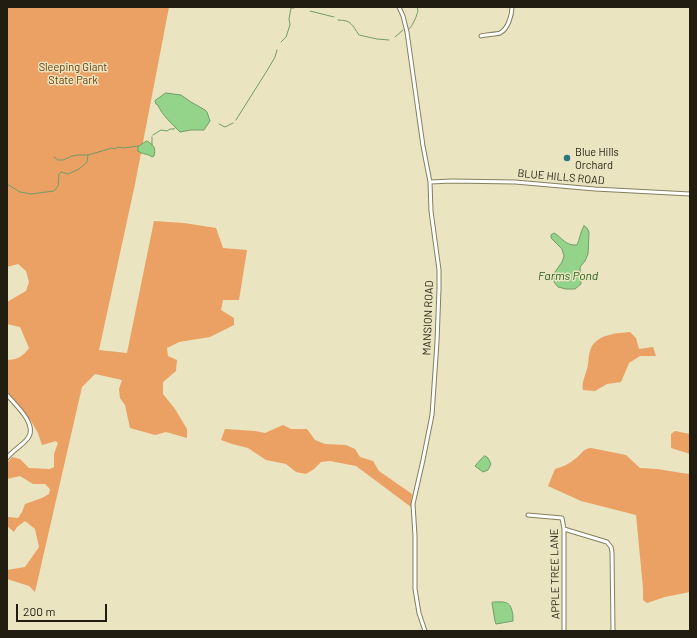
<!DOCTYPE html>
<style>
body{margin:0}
#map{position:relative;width:697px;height:638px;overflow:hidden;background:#eae4c1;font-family:Barlow,sans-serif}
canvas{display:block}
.frame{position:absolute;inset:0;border:8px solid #211e11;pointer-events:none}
.scale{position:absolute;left:16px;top:604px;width:91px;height:18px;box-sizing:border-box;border:2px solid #211e11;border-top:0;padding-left:5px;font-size:12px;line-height:14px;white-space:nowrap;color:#211e11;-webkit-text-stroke:3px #eae4c1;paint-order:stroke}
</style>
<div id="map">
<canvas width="697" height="638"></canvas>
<div class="frame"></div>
<div class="scale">200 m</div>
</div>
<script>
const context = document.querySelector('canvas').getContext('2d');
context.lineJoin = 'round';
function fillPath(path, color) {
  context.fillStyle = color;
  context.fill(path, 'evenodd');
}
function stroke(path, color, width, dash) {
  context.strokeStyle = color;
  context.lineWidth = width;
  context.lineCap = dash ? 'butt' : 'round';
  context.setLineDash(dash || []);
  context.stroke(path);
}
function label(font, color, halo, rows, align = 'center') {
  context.font = font + ' Barlow,sans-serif';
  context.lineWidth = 3;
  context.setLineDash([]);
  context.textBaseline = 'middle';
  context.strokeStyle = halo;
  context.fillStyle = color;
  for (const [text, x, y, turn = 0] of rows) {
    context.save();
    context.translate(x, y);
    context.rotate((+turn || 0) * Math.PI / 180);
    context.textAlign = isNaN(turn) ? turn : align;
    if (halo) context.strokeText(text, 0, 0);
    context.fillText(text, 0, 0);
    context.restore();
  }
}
fillPath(new Path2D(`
 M 7,7 L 169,7 L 135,184 L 99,350 L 127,353 L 154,221 L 184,223 L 216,228 L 223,248 L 247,250 L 239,300 L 223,300 L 221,310 L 234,318 L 234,325 L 210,337 L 179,342 L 167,348 L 168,356 L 177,360 L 176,371 L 163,382 L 163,394 L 175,409 L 187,429 L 187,438 L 166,432 L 155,435 L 130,428 L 125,405 L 120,398 L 119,389 L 122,380 L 95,374 L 82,387 L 35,592 L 29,586 L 7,579 L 7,570 L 25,567 L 39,547 L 35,529 L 25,521 L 17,527 L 14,532 L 7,526 L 7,515 L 8,517 L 18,518 L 22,512 L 25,504 L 42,498 L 49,494 L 50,489 L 45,484 L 33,484 L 20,476 L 7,479 L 7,463 L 12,457 L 20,459 L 29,468 L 50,469 L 54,467 L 54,454 L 58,443 L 56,441 L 42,445 L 38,433 L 31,421 L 7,391 L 7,360 C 18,360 23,356 29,348 L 20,327 L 7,324 L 7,302 L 26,291 L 29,282 L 26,271 L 18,264 L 7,267 Z
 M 630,332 L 636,338 L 639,349 L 653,347 L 656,356 L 640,356 L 629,363 L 621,382 L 607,384 L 595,391 L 583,390 C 581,383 585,377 587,369 C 589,363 588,354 591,348 C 598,334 617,333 630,332 Z
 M 283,425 L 291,429 L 307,429 L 315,440 L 325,444 L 346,445 L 355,449 L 360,457 L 373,461 L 379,471 L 412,494 L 411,507 L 356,466 L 330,461 L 321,462 L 314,469 L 306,474 L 296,472 L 286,464 L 266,460 L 248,448 L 232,444 L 221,440 L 225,429 L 255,431 L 265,433 Z
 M 675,431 L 690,434 L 690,454 L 671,448 L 671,434 Z
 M 591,448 L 626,455 L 640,468 C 657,468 673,472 690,474 L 690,592 L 665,597 L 647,603 L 643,600 L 643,588 L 636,515 L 581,501 L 548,486 L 555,469 C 562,467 569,464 575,459 C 582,454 582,449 591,448 Z`), '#eba064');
const water = new Path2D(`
 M 166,93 L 181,95 L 191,102 L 205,110 L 207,112 L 210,121 L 204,130 L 191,130 L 180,132 C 173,125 161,114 158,105 L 156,104 L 155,101 Z
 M 147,141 C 154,145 156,148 154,156 L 152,157 C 147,153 143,155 138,151 L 138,147 Z
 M 584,226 L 587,228 L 589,232 L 588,254 L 585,261 L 580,267 L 581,284 L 575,289 L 566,289 L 558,287 L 554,282 L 555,272 L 562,262 L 564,256 L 562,249 L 551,238 L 551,235 L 554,233 C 563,238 565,246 577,245 C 580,239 580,232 584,226 Z
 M 485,456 L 488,458 L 491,464 L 488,470 L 483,472 L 475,466 L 482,458 Z
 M 493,602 C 502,602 510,600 512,611 C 513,614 513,617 513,621 L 496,624 L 495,621 L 492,603 Z`);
fillPath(water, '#93d48a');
stroke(water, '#719d66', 1);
stroke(new Path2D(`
 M 310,11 L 334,17
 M 338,20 C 352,20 352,25 359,35 L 377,39 L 389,40
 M 409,29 C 413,25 417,16 418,10 L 417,7
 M 395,37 L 403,30
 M 281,42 L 286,37 L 290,25 L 289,19 L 291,8 L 294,8
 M 236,120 L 268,69 L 275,57 L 277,50
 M 219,124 L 225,127 L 233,123
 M 153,135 L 161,130 L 167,131 L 170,129 L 174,129 L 176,127
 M 152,137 L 152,145
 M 54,157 L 58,160 L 63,160 L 72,156 L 78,155 L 88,155 L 112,148 L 115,149 L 118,147 L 123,148 L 139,146
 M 7,184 L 20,192 L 31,194 L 54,191 L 58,186 L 59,174 L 61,172 L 68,174 L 79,169 L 87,162 L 88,155`), '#719d66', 1);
const minor = new Path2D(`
 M 399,7 L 403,16 L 407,32 L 423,146 L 430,182 L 431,211 L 439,270 L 439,289 L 437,342 L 432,415 L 423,460 L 413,504 L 415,536 L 415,589 L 419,613 L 425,631
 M 481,36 C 484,35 498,34 500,33 C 508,29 512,15 512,7
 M 430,182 L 452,181 L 515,182 L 595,189 L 690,194
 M 7,395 C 15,404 38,425 28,438 C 22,446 13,450 7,458
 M 528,515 L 562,518 L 564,529 L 564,631
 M 564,529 L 607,542 L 611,547 L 612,552 L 613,631`);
stroke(minor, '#847f5e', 5);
stroke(minor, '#fff', 3);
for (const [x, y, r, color] of [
 [567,158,4,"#2d767d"]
]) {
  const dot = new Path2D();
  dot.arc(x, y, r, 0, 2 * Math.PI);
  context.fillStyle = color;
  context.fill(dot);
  stroke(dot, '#eae4c1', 1.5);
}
label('11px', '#6a3906', '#eae4c1', [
 ["Sleeping Giant",73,67],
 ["State Park",73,80]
]);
label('11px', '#211e11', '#eae4c1', [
 ["Blue Hills",575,152],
 ["Orchard",575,165]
], 'left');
label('11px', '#211e11', '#eae4c1', [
 ["BLUE HILLS ROAD",561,177,5],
 ["MANSION ROAD",428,318,-88],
 ["APPLE TREE LANE",555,574,-91]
]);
label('italic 12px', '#25631d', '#eae4c1', [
 ["Farms Pond",568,276]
]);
</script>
